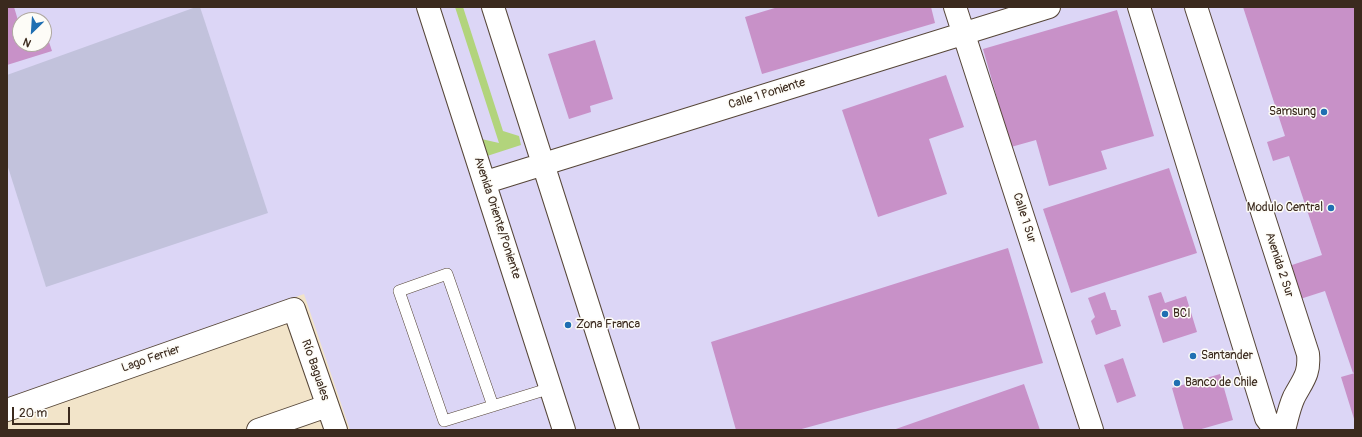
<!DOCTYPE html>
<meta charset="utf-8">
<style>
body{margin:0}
#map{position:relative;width:1362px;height:437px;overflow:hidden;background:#f2e4c9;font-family:Pangolin,sans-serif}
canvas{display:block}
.frame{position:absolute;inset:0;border:8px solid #3b2a1e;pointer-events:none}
.north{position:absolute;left:12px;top:12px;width:40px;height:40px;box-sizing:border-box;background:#fdfcf7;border:1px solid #afa8a0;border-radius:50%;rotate:205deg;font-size:11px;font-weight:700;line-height:16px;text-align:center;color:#3b2a1e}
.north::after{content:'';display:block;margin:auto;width:14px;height:18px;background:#1f6fb2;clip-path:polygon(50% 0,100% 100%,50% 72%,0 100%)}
.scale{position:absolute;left:12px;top:407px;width:58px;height:18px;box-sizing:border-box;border:2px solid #3b2a1e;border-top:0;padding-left:5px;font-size:12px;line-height:14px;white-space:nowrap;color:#3b2a1e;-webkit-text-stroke:3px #fdfcf7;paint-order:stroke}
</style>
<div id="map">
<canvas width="1362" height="437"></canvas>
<div class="frame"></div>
<div class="north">N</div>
<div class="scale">20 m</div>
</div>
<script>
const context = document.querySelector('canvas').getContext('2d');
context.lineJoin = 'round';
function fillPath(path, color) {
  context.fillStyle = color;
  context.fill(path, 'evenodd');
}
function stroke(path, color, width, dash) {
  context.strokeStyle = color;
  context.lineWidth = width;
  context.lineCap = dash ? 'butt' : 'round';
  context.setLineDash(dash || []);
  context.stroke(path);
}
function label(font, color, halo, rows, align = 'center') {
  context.font = font + ' Pangolin,sans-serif';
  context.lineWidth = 3;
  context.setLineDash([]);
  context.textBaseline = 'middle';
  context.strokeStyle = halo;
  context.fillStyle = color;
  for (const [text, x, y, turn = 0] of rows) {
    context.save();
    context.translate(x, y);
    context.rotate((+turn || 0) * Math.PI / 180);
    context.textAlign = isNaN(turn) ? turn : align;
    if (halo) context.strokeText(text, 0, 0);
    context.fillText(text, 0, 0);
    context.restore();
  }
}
fillPath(new Path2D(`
 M 7,7 L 1355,7 L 1355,430 L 350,430 L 304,294 L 7,399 ZM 20,20 L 44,20 L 44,44 L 20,44 Z`), '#dcd6f6');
fillPath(new Path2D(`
 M 196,7 L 200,7 L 268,213 L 46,287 L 7,164 L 7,75 Z`), '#c2c2dc');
fillPath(new Path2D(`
 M 455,7 L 463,7 L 503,131 L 519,136 L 521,145 L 484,157 L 477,138 L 499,143 Z`), '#b2d47c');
fillPath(new Path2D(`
 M 7,7 L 14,7 L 20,27 L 20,44 L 44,44 L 44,27 L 52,51 L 7,65 Z
 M 778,7 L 931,7 L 935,23 L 762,74 L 745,17 Z
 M 1243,7 L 1355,7 L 1355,372 L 1353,373 L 1325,291 L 1294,301 L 1283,268 L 1322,255 L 1289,156 L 1273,161 L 1267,142 L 1285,136 Z
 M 1117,10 L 1154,136 L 1101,151 L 1107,169 L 1049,186 L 1036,140 L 1011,147 L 983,49 Z
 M 595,40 L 613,99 L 590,106 L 591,112 L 569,119 L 548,54 Z
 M 946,75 L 964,127 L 929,139 L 947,194 L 878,217 L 842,110 Z
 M 1169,168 L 1197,253 L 1071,293 L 1043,209 Z
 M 1008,248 L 1043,363 L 798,430 L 736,430 L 711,342 Z
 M 1105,292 L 1111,310 L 1116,310 L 1121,326 L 1096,335 L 1091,321 L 1095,317 L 1088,298 Z
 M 1161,292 L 1165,303 L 1186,296 L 1197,332 L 1163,343 L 1148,296 Z
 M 1123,358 L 1136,396 L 1117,403 L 1104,365 Z
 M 1355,373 L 1355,422 L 1341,377 Z
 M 1220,374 L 1233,420 L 1198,430 L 1184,430 L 1172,388 Z
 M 1024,384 L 1040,430 L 893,430 Z`), '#c891c8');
const lane = new Path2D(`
 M 493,406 L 447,274 L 399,291 L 444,421 L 551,388`);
const street = new Path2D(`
 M 428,7 L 564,430
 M 493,7 L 628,430
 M 955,7 L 1092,430
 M 486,182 L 1049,7
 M 7,410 L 294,309 L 336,430
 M 258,430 L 327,406`);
const secondary = new Path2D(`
 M 1139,7 L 1266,418 L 1275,430
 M 1196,7 L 1308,354 C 1310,374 1303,380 1294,397 C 1289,408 1287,419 1284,430`);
stroke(lane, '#564638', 12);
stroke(street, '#564638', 24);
stroke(secondary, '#564638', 24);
stroke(lane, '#fff', 11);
stroke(street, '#fff', 22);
stroke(secondary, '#fff', 22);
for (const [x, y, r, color] of [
 [1324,112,4,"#1f6fb2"],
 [1331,208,4,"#1f6fb2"],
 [1165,314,4,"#1f6fb2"],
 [568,325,4,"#1f6fb2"],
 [1193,356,4,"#1f6fb2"],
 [1177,383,4,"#1f6fb2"]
]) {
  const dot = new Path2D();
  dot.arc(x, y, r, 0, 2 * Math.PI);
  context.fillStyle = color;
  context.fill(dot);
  stroke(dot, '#fdfcf7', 1.5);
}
label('12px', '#3b2a1e', '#fdfcf7', [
 ["Calle 1 Poniente",767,94,-17],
 ["Avenida Oriente/Poniente",497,218,72],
 ["Calle 1 Sur",1024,218,72],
 ["Avenida 2 Sur",1279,265,72],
 ["Lago Ferrier",151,359,-19],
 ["Río Baguales",315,370,71]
]);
label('12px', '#3b2a1e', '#fdfcf7', [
 ["Samsung",1316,112,"right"],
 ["Modulo Central",1323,208,"right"],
 ["BCI",1173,314],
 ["Zona Franca",576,325],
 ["Santander",1201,356],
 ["Banco de Chile",1185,383]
], 'left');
</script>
